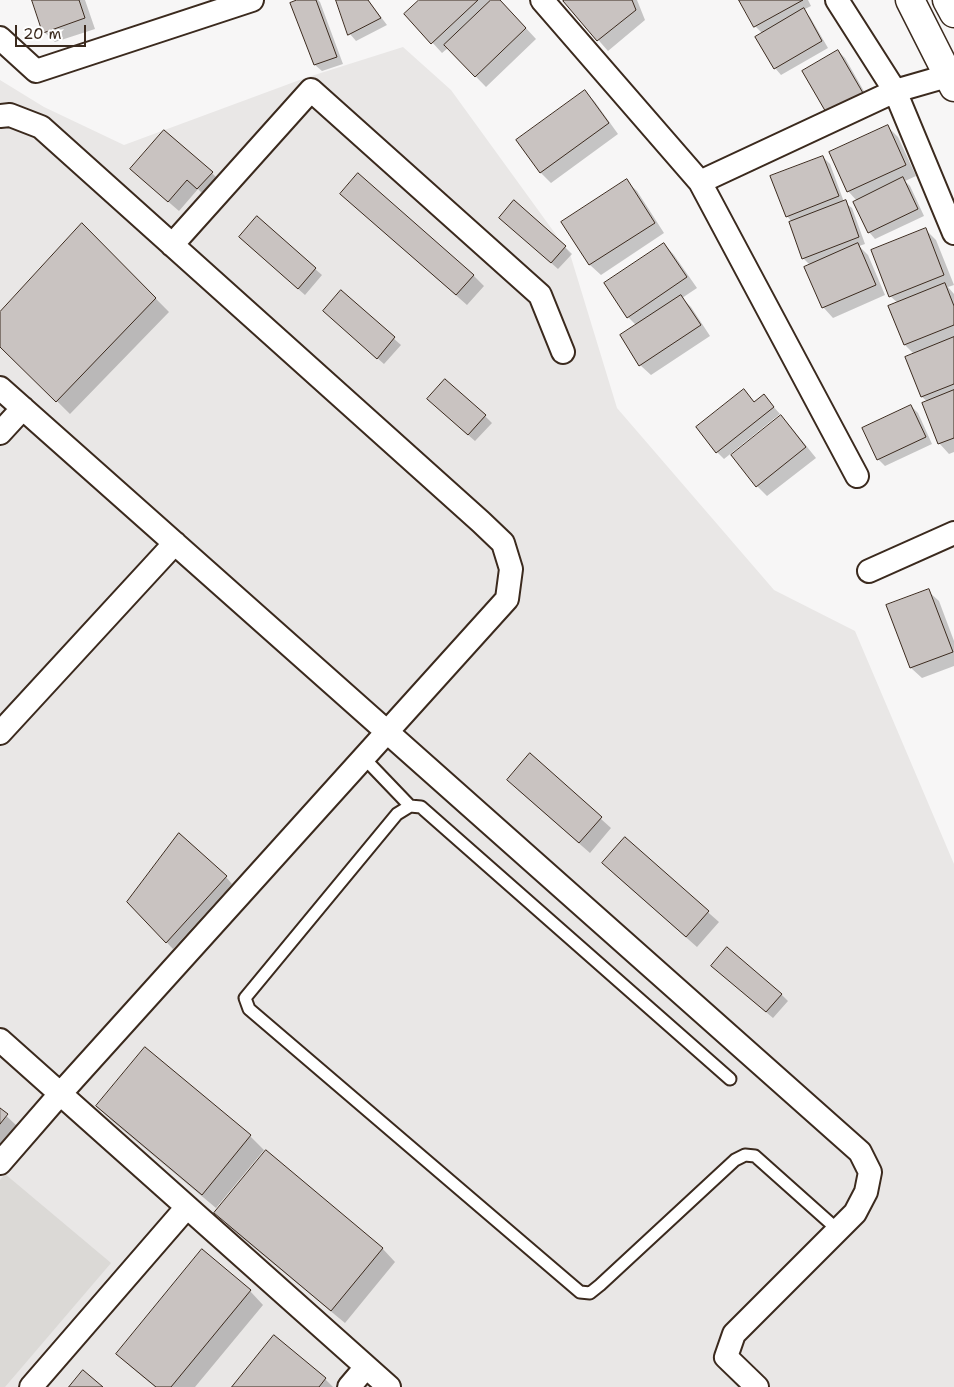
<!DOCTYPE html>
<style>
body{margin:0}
#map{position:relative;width:954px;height:1387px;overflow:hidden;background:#f7f6f6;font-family:"Shantell Sans",sans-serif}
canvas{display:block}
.scale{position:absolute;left:15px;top:25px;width:71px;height:22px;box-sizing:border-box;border:2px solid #3b2a1e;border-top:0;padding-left:6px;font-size:15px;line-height:18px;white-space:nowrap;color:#3b2a1e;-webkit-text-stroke:4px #fff;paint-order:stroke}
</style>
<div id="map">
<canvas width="954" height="1387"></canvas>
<div class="scale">20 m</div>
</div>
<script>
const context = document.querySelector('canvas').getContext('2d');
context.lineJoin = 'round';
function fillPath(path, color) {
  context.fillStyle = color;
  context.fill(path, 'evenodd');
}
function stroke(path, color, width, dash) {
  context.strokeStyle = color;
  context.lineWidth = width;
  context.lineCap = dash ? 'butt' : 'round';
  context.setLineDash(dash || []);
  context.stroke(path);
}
fillPath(new Path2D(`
 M 403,47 L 451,90 L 570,254 L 617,408 L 774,590 L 855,631 L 954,864 L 954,1387 L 0,1387 L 0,80 L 44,107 L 124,145 L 305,78 Z`), '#e9e7e6');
fillPath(new Path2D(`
 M 5,1174 L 111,1263 L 5,1387 L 0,1387 L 0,1180 Z`), '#dbd9d6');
fillPath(new Path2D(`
 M 33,0 L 85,0 L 95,29 L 55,42 L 44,32 Z
 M 300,0 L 318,0 L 320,2 L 343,64 L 322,71 L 315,65 L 292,3 Z
 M 338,0 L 368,0 L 387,25 L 356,41 L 350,34 Z
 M 421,0 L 500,0 L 536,39 L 486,87 L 448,48 L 442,53 L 406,14 Z
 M 567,0 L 637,0 L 645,20 L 608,51 L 565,2 Z
 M 741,0 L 808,0 L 811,6 L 803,10 L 810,17 L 828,48 L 781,75 L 775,68 L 763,34 L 755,26 Z
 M 838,51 L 845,58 L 869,100 L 804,71 Z
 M 585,91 L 595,102 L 618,134 L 551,183 L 541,173 L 518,140 Z
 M 888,127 L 898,137 L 916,176 L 905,181 L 910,186 L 924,216 L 875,239 L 869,232 L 857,201 L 848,191 Z
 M 823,157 L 830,164 L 844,202 L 852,208 L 865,244 L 859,246 L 868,255 L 885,295 L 833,318 L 823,307 L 811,266 L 803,258 L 792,222 L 787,216 Z
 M 212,173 L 222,183 L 208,199 L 198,189 L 179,211 L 142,179 Z
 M 626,181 L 637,191 L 664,233 L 601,275 L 590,265 L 563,223 Z
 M 352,204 L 473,275 L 484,286 L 467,305 Z
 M 82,224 L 169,312 L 70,414 L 0,345 L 0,314 Z
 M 507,224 L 565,247 L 572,254 L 558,269 Z
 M 925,229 L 936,240 L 954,285 L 948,287 L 954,294 L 954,452 L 949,454 L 939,443 L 928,402 L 922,397 L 906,358 L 914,354 L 905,345 L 890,307 L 898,303 L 890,296 Z
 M 247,244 L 315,269 L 322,275 L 305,295 Z
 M 664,244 L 674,255 L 697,288 L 682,298 L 691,307 L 710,336 L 651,375 L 640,365 L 637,326 L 628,317 Z
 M 341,292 L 401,345 L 384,364 L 331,318 Z
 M 764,396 L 780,414 L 724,459 L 717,452 Z
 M 435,406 L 485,416 L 492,423 L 475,441 Z
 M 911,406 L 918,413 L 932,444 L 885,466 L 878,459 Z
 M 781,417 L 791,427 L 816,458 L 767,496 L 757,486 Z
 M 928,591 L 939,601 L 954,641 L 954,666 L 922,678 L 911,668 L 888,606 Z
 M 530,755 L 611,828 L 590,853 L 518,790 Z
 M 625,839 L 719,922 L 697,947 L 614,874 Z
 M 226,877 L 232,884 L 173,949 L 128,902 Z
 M 720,973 L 781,994 L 788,1001 L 773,1018 Z
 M 145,1048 L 250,1136 L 264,1150 L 216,1208 L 111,1120 L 97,1106 Z
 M 0,1110 L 17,1126 L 0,1146 Z
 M 216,1213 L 382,1248 L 395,1262 L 345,1323 L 229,1227 Z
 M 250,1291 L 263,1305 L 195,1387 L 155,1387 L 131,1367 L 118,1353 Z
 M 274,1337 L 325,1379 L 333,1387 L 233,1387 Z`), '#0003');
const building = new Path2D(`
 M 32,0 L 79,0 L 85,18 L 43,33 Z
 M 297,0 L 316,0 L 337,57 L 314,65 L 290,3 Z
 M 336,0 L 368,0 L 381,18 L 348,35 Z
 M 419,0 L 478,0 L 431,44 L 404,14 Z
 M 491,0 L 500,0 L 526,28 L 475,77 L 444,45 Z
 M 565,0 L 632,0 L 636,10 L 597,41 L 563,1 Z
 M 739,0 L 803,0 L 754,27 Z
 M 804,8 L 822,41 L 774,69 L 755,37 Z
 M 838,50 L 863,93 L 827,114 L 802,71 Z
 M 585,90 L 609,123 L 540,173 L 516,140 Z
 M 888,125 L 906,165 L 847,192 L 829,152 Z
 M 164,130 L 213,172 L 197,189 L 187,180 L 168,202 L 130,169 Z
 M 823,156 L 839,196 L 786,217 L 770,176 Z
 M 358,173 L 474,275 L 456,295 L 340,194 Z
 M 903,177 L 918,209 L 868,233 L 853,202 Z
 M 627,179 L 655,223 L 589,265 L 561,222 Z
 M 514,200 L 566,246 L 551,263 L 499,218 Z
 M 846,200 L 859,237 L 802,259 L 789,222 Z
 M 257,216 L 316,268 L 298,289 L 239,237 Z
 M 82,223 L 156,298 L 56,402 L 0,347 L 0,312 Z
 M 926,228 L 944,275 L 889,297 L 871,250 Z
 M 664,243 L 687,277 L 627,318 L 604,283 Z
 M 858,243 L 876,285 L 822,308 L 804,267 Z
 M 945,283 L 954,306 L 954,325 L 904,345 L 888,306 Z
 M 341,290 L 395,337 L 377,359 L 323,311 Z
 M 681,295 L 701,325 L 639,366 L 620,335 Z
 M 954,337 L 954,384 L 921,397 L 905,357 Z
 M 445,379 L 486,415 L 468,435 L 427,399 Z
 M 744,389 L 754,402 L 764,394 L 774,407 L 716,453 L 696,427 Z
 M 954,390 L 954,438 L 938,444 L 922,403 Z
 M 911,405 L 926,437 L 877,460 L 862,428 Z
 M 781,415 L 806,447 L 756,487 L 731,455 Z
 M 929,589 L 953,652 L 910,668 L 886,605 Z
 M 530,753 L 602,817 L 579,843 L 507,780 Z
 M 179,833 L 227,876 L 166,943 L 127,902 Z
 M 625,837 L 709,911 L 686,937 L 602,863 Z
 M 727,947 L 782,994 L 766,1012 L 711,966 Z
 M 145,1047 L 251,1135 L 202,1195 L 96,1106 Z
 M 0,1108 L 8,1114 L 0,1124 Z
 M 266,1150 L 383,1248 L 331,1311 L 214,1213 Z
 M 202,1249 L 251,1290 L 171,1387 L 156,1387 L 116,1354 Z
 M 274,1335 L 326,1378 L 319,1387 L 232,1387 Z
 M 83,1370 L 103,1387 L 69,1387 Z`);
fillPath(building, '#c9c3c1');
stroke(building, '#3b2a1e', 1);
const lane = new Path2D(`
 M 364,758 L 410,806
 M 730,1079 L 421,807 L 410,806 L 397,814 L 245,998 L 249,1009 L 580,1292 L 590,1293 L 600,1285 L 735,1160 L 745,1155 L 755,1156 L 838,1230`);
const street = new Path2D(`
 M 542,0 L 700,182 L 857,476
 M 837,0 L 895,91 L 954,233
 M 0,38 L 36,71 L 252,0
 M 0,116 L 10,115 L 41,127 L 481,522 L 503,543 L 511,569 L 507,599 L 60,1094 L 0,1163
 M 700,182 L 895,91 L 954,74
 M 172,245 L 311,90 L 540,295 L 563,352
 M 0,388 L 860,1152 L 870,1172 L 866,1192 L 855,1213 L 734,1334 L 726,1357 L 757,1387
 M 0,433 L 23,408
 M 869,571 L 954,533
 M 0,733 L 175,543
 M 0,1040 L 389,1387
 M 31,1387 L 187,1207
 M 349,1387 L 366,1367`);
const secondary = new Path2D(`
 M 910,0 L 954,87
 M 947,0 L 954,13`);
stroke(lane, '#3b2a1e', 15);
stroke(street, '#3b2a1e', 26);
stroke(secondary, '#3b2a1e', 31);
stroke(lane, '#fff', 11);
stroke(street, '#fff', 22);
stroke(secondary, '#fff', 28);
</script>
